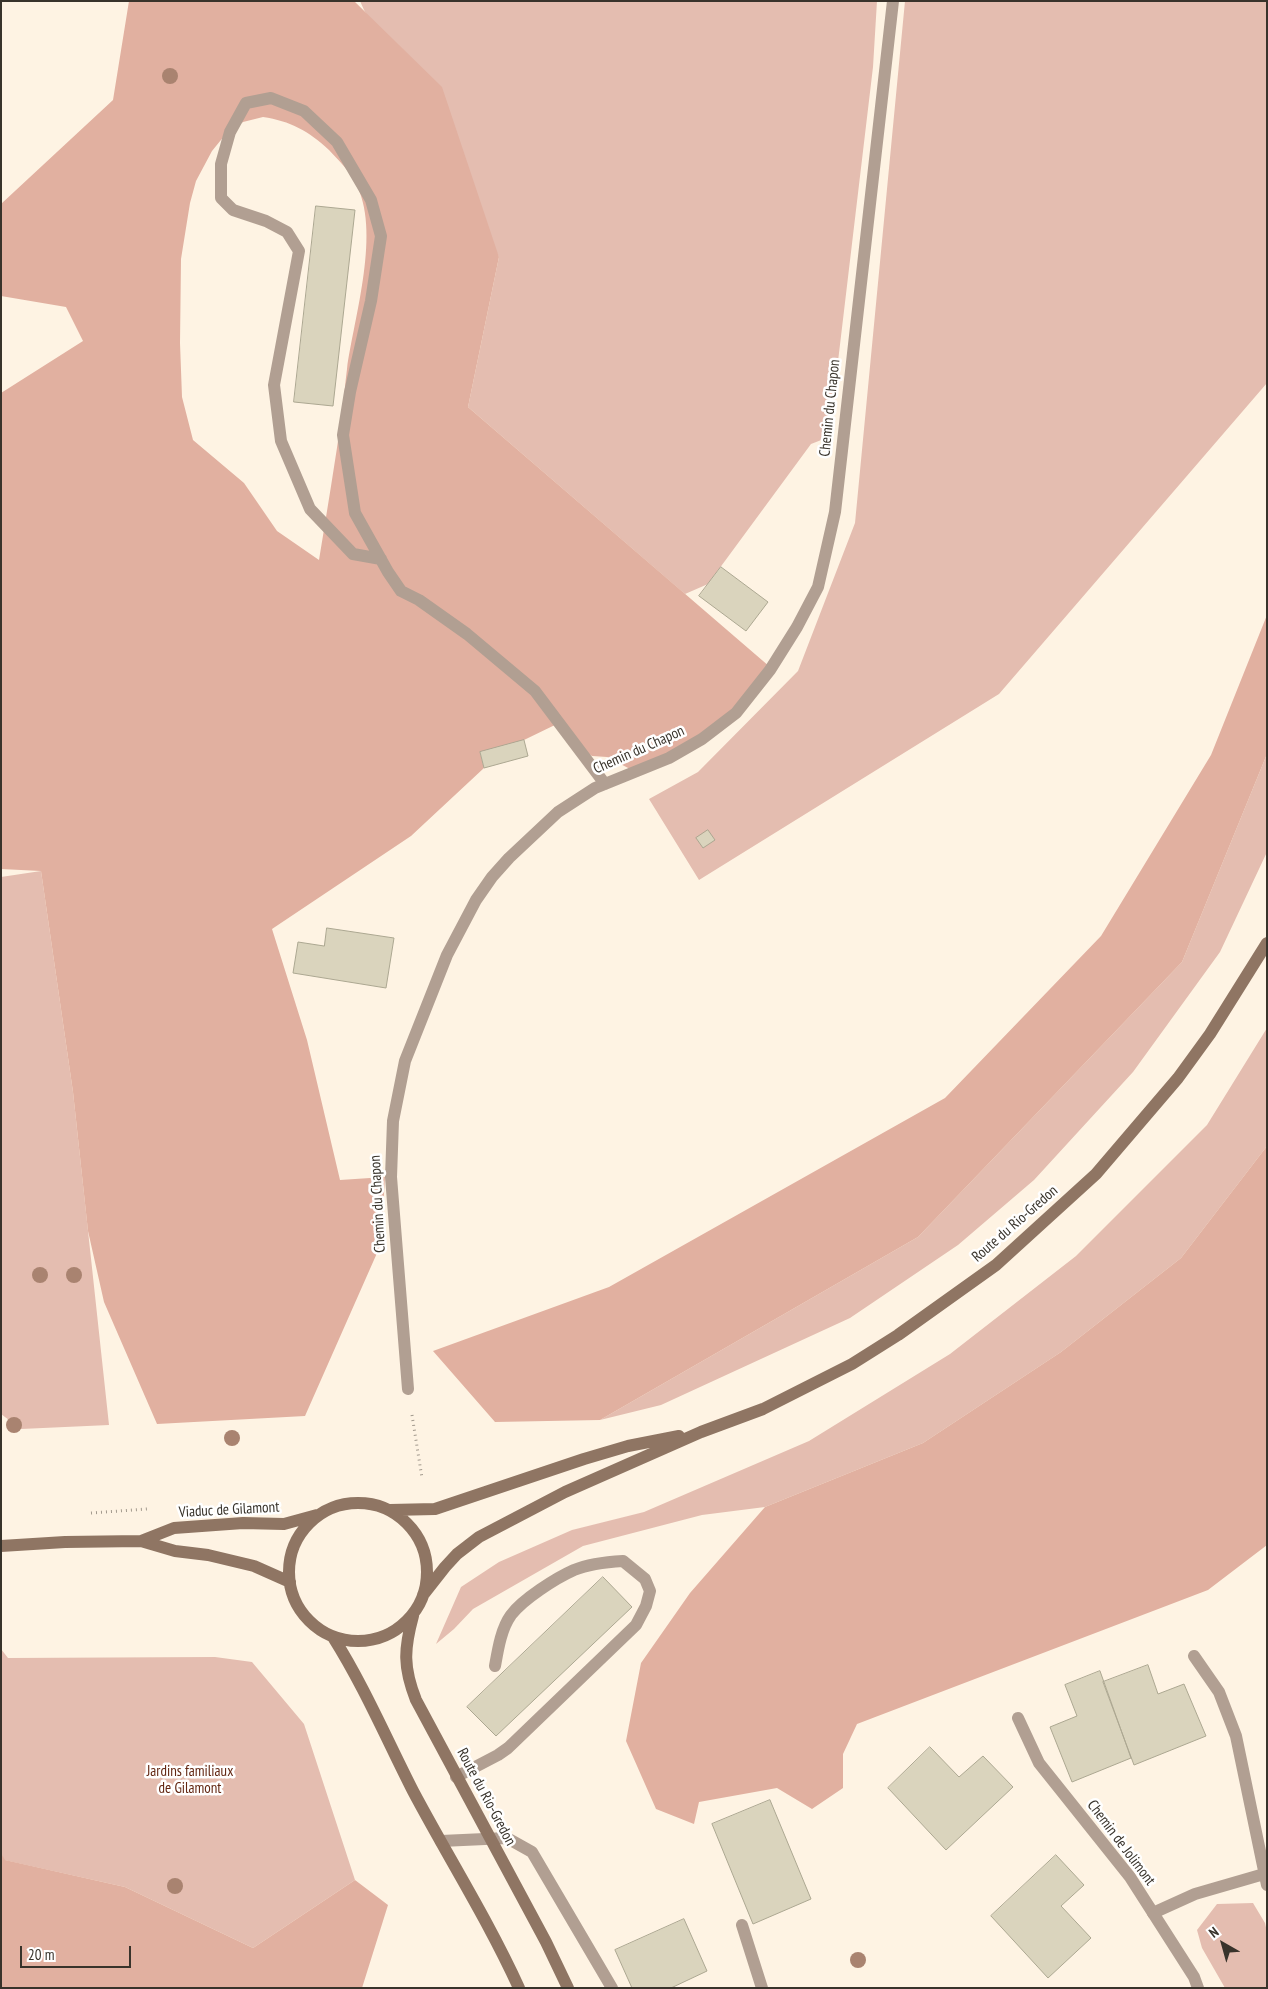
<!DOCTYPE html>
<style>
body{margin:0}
#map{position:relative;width:1268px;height:1989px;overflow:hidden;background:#fef3e3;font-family:"PT Sans Narrow",sans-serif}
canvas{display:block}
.frame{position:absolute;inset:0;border:2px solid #38332b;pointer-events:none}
.north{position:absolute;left:1198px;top:1919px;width:50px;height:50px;-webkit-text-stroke:4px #fff;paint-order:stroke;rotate:322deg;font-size:14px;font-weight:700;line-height:20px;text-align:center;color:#38332b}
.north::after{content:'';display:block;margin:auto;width:18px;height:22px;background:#38332b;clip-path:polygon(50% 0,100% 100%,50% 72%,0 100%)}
.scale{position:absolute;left:20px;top:1946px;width:111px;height:22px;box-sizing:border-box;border:2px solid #38332b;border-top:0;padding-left:6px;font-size:15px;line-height:18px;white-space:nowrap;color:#38332b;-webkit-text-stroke:4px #fff;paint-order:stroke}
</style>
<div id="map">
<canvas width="1268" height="1989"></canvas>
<div class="frame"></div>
<div class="north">N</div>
<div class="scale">20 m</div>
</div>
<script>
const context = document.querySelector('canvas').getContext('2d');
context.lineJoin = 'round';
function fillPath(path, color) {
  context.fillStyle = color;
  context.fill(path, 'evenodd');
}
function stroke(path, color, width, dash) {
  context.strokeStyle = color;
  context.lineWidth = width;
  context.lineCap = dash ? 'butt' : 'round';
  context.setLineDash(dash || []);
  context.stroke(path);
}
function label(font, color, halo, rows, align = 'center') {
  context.font = font + ' "PT Sans Narrow",sans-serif';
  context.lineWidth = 5;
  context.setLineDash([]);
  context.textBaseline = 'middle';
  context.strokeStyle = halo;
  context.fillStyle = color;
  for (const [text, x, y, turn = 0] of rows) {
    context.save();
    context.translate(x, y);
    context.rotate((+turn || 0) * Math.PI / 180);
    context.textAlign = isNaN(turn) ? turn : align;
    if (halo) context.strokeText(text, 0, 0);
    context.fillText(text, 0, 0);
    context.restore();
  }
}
fillPath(new Path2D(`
 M 360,1 L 877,1 L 873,67 L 829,437 L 811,444 L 708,584 L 685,594 L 468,407 L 499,257 L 364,10 Z
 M 905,1 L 1267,1 L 1267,383 L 999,694 L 699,880 L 649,799 L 698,772 L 798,671 L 855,523 Z
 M 1267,754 L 1267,852 L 1220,952 L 1133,1072 L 1034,1180 L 958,1245 L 850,1318 L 661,1405 L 600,1420 L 918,1237 L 1182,962 Z
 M 41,871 L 73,1092 L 109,1425 L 21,1429 L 1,1414 L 1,877 Z
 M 1267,1028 L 1267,1146 L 1181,1258 L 1061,1352 L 923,1443 L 765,1507 L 702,1515 L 583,1546 L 473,1609 L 454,1629 L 436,1644 L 461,1587 L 499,1562 L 572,1530 L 644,1512 L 809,1441 L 950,1354 L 1076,1256 L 1207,1125 Z
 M 1,1649 L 8,1658 L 215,1657 L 252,1662 L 304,1724 L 355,1880 L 253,1948 L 125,1887 L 4,1860 L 1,1853 Z
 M 1253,1903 L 1265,1923 L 1267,1932 L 1267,1988 L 1225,1988 L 1202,1948 L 1197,1930 L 1217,1904 Z`), '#e4bdb0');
fillPath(new Path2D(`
 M 129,1 L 354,1 L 442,87 L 499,257 L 468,407 L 770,667 L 736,710 L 702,737 L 632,770 L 607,757 L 592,756 L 576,745 L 559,723 L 524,740 L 480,752 L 484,768 L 411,836 L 272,929 L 307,1040 L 340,1180 L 385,1177 L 381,1244 L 305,1416 L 157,1424 L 104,1302 L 88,1231 L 73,1092 L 41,871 L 1,869 L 1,393 L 83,341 L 66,307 L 1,296 L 1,204 L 113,100 ZM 263,117 C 290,121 309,131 329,150 C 338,160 349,170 355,182 C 382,230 354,317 347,369 C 345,384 344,399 342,414 C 335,463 327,511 319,560 L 277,531 L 244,483 L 193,440 L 182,397 L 180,343 L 181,259 L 190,203 L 196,181 L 212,151 L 225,135 L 243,122 Z
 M 1267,615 L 1267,754 L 1182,962 L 918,1237 L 600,1420 L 495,1422 L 433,1351 L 609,1287 L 945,1098 L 1101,936 L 1211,755 Z
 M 1267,1146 L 1267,1545 L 1208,1590 L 857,1724 L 843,1754 L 843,1788 L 812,1809 L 777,1788 L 699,1802 L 694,1824 L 656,1809 L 626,1741 L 641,1663 L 690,1593 L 765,1507 L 923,1443 L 1061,1352 L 1181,1258 Z
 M 1,1853 L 5,1860 L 125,1887 L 253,1948 L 355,1880 L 388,1905 L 362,1988 L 1,1988 Z`), '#e1b0a0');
const building = new Path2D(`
 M 316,206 L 355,210 L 333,406 L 294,402 Z
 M 721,567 L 768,602 L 746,631 L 699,596 Z
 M 524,740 L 528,756 L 484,768 L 480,752 Z
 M 708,830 L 715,840 L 703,848 L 696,838 Z
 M 327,928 L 394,938 L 386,988 L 293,973 L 298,942 L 324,946 Z
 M 603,1577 L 632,1607 L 496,1736 L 467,1707 Z
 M 1148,1665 L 1158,1694 L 1184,1684 L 1206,1736 L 1134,1765 L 1103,1682 Z
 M 1100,1671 L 1131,1758 L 1072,1782 L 1050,1727 L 1077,1716 L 1065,1685 Z
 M 930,1747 L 959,1777 L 983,1756 L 1013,1787 L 946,1850 L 888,1788 Z
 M 770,1800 L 811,1899 L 753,1924 L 712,1824 Z
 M 1056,1855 L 1084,1885 L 1061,1906 L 1091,1938 L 1048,1978 L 991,1916 Z
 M 684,1919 L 707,1971 L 671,1988 L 632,1988 L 615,1950 Z`);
fillPath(building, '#dad4bd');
stroke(building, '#aca791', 1);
stroke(new Path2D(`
 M 412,1415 L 422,1478
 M 91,1513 L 147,1509`), '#a2998d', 3, [1, 4]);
stroke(new Path2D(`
 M 381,559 L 353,554 L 310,509 L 281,441 L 274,385 L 299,251 L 287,232 L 266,221 L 233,210 L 221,198 L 221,164 L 230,132 L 246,103 L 271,98 L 304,111 L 337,142 L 371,200 L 381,236 L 371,301 L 350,392 L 343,435 L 355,513 L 388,572 L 401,591 L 419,600 L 467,634 L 535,691 L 605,784
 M 408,1389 L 391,1177 L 393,1121 L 405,1061 L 447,955 L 476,900 L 492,877 L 509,858 L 558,812 L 595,788 L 669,758 L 702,739 L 736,713 L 770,670 L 797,627 L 818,587 L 835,512 L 893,1
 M 1194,1656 L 1219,1692 L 1236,1736 L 1267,1885
 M 456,1777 L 498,1755 L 508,1748 L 636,1625 L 646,1606 L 650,1591 L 645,1579 L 623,1561 C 607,1562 589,1564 574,1570 C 556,1578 523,1599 511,1615 C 501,1629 498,1649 495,1666
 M 1153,1913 L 1195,1894 L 1264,1874
 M 742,1925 L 762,1988`), '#b19f92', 12);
stroke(new Path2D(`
 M 1018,1718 L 1039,1763 L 1130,1877 L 1194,1977 L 1198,1988
 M 441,1841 L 507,1838 L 532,1852 L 612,1988`), '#b19f92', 12);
stroke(new Path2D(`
 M289 1572a69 69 0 1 1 138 0a69 69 0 1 1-138 0Z
 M 390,1510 L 435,1509 L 584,1459 L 628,1446 L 679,1436
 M 141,1541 L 174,1528 L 243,1523 L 284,1524 L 317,1515
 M 1,1546 L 65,1542 L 141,1541 L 175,1551 L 208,1555 L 254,1566 L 290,1582
 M 423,1595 L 445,1567 L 457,1554 L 479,1537 L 565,1492 L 701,1432 L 763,1409 L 852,1364 L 898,1335 L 996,1265 L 1096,1174 L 1178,1078 L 1210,1034 L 1267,943
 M 413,1616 C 404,1649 403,1667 416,1700 L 546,1942 L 568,1988
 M 333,1637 C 364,1686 387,1740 413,1791 C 448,1857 488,1920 519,1988`), '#8f7563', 12);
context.fillStyle = '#a98370';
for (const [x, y] of [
 [170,76],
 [40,1275],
 [74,1275],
 [14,1425],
 [232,1438],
 [175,1886],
 [858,1960]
]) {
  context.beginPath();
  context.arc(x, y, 8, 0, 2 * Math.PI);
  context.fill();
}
label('15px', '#38332b', '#fff', [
 ["Chemin du Chapon",830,408,-84],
 ["Chemin du Chapon",639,750,-24],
 ["Chemin du Chapon",378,1204,-93],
 ["Route du Rio-Gredon",1015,1224,-41],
 ["Viaduc de Gilamont",229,1510,-3],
 ["Route du Rio-Gredon",486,1797,62],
 ["Chemin de Jolimont",1121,1843,53]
]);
label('15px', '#632712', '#fff', [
 ["Jardins familiaux",190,1772],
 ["de Gilamont",190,1789]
]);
</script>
